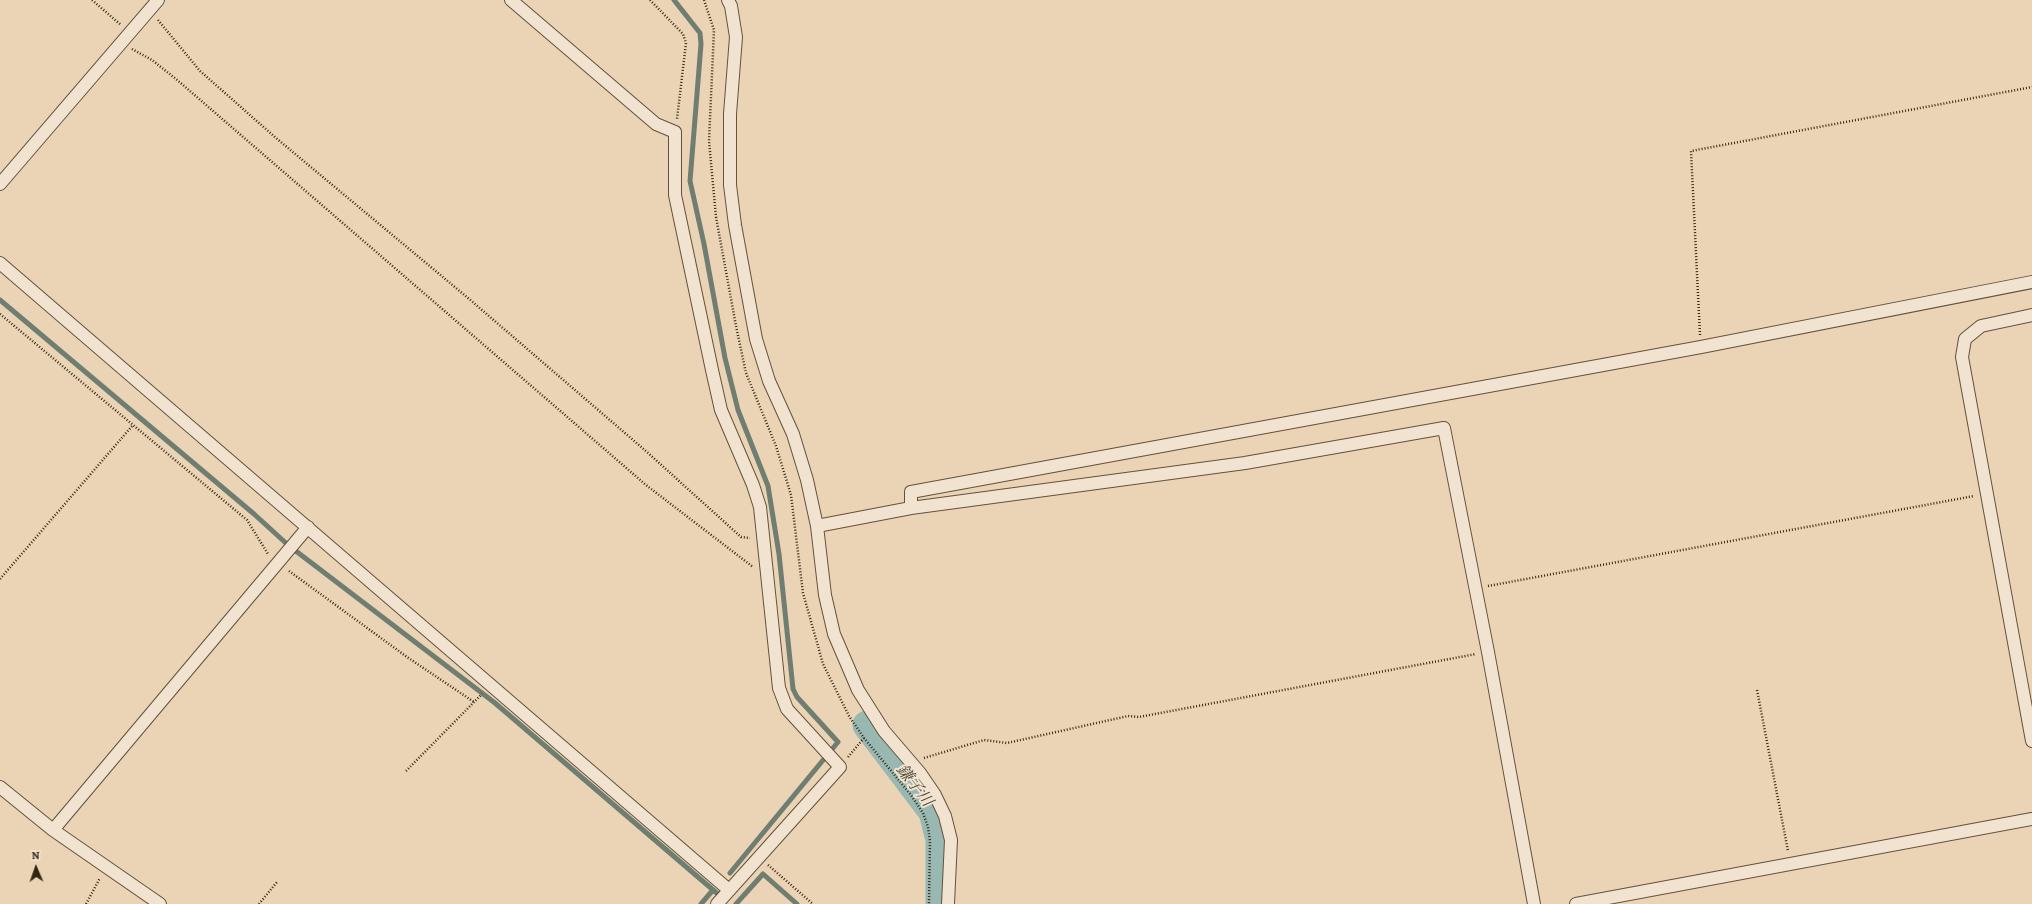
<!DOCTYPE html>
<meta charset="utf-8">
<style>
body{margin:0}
#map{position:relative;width:2032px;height:904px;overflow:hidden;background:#ead4b5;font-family:Alegreya,serif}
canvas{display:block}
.north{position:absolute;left:16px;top:848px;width:40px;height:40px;-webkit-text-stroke:3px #f1e3cf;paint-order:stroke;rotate:358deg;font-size:11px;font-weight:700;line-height:16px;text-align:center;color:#352614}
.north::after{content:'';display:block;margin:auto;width:14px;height:18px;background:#352614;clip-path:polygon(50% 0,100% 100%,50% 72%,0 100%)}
</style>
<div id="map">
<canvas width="2032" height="904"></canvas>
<div class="north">N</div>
</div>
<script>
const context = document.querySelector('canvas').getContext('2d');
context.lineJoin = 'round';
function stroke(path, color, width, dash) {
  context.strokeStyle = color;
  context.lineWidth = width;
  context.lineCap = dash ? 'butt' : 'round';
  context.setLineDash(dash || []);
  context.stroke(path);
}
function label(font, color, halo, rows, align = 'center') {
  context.font = font + ' Alegreya,"Noto Serif JP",serif';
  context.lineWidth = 4;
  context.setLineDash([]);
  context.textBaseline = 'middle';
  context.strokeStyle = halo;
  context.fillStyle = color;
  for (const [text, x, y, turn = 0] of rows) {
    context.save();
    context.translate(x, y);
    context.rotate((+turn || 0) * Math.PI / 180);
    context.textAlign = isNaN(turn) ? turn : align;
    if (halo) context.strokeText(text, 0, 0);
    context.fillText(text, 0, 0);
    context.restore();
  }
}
stroke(new Path2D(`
 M 674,0 L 700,33 L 701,44 L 690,181 L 704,244 L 725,358 L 738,410 L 768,486 L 779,554 L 793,689 L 797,697 L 838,742 L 730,873
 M 0,300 L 254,514 L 288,545 L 495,703 L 719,895
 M 701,904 L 713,890
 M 736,904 L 763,874 L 797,904`), '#707e72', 5);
stroke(new Path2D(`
 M 867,725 L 933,812 L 940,840 L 940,904`), '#98b8b1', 29);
const street = new Path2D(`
 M 511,0 L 656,124 L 675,132 L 675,195 L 712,370 L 721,410 L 753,485 L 760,507 L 779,688 L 787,709 L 840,767 L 717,904
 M 728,0 L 731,6 L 736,37 L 730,114 L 730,185 L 735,225 L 756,339 L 769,381 L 793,434 L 807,480 L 817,526 L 825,595 L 834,634 L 858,690 L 884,731 L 920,773 L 935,795 L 945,816 L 951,840 L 948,904
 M 0,184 L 158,0
 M 0,263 L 729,890
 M 2032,315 L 1981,326 L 1965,339 L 1962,357 L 2032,741
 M 911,508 L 911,492 L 1701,347 L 2032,282
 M 817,526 L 911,508 L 1245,463 L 1444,428 L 1488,652 L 1534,904
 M 0,787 L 53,830 L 160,904
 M 53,830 L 308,527
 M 1576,904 L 2032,819`);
stroke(street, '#62523c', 14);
stroke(new Path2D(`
 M 92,0 L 121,25
 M 650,0 L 683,34 L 686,43 L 677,119
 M 704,0 L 714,30 L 709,141 L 716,217 L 736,326 L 746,373 L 776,446 L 791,495 L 803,593 L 823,664 L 849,716 L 864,738 L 911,795 L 923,813 L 928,827 L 930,841 L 929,904
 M 158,20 L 200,71 L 276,138 L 468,298 L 647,452 L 741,537 L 750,538
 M 132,49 L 152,60 L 176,79 L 646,485 L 753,567
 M 0,314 L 247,520 L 268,554
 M 1700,335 L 1691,151 L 2032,87
 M 289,571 L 407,657 L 474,702
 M 0,579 L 133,425
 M 1488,586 L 1974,496
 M 1757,690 L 1788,851
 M 848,757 L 864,738
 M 924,758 L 984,740 L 1007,743 L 1128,716 L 1139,717 L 1476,654
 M 406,771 L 482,694
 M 768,865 L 813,904
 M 86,904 L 100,878
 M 259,904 L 277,882`), '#352614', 2.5, [1, 2]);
stroke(street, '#f1e3cf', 12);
label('italic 16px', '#4e4a3b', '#f1e3cf', [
 ["鎌子川",914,786,52]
]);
</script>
